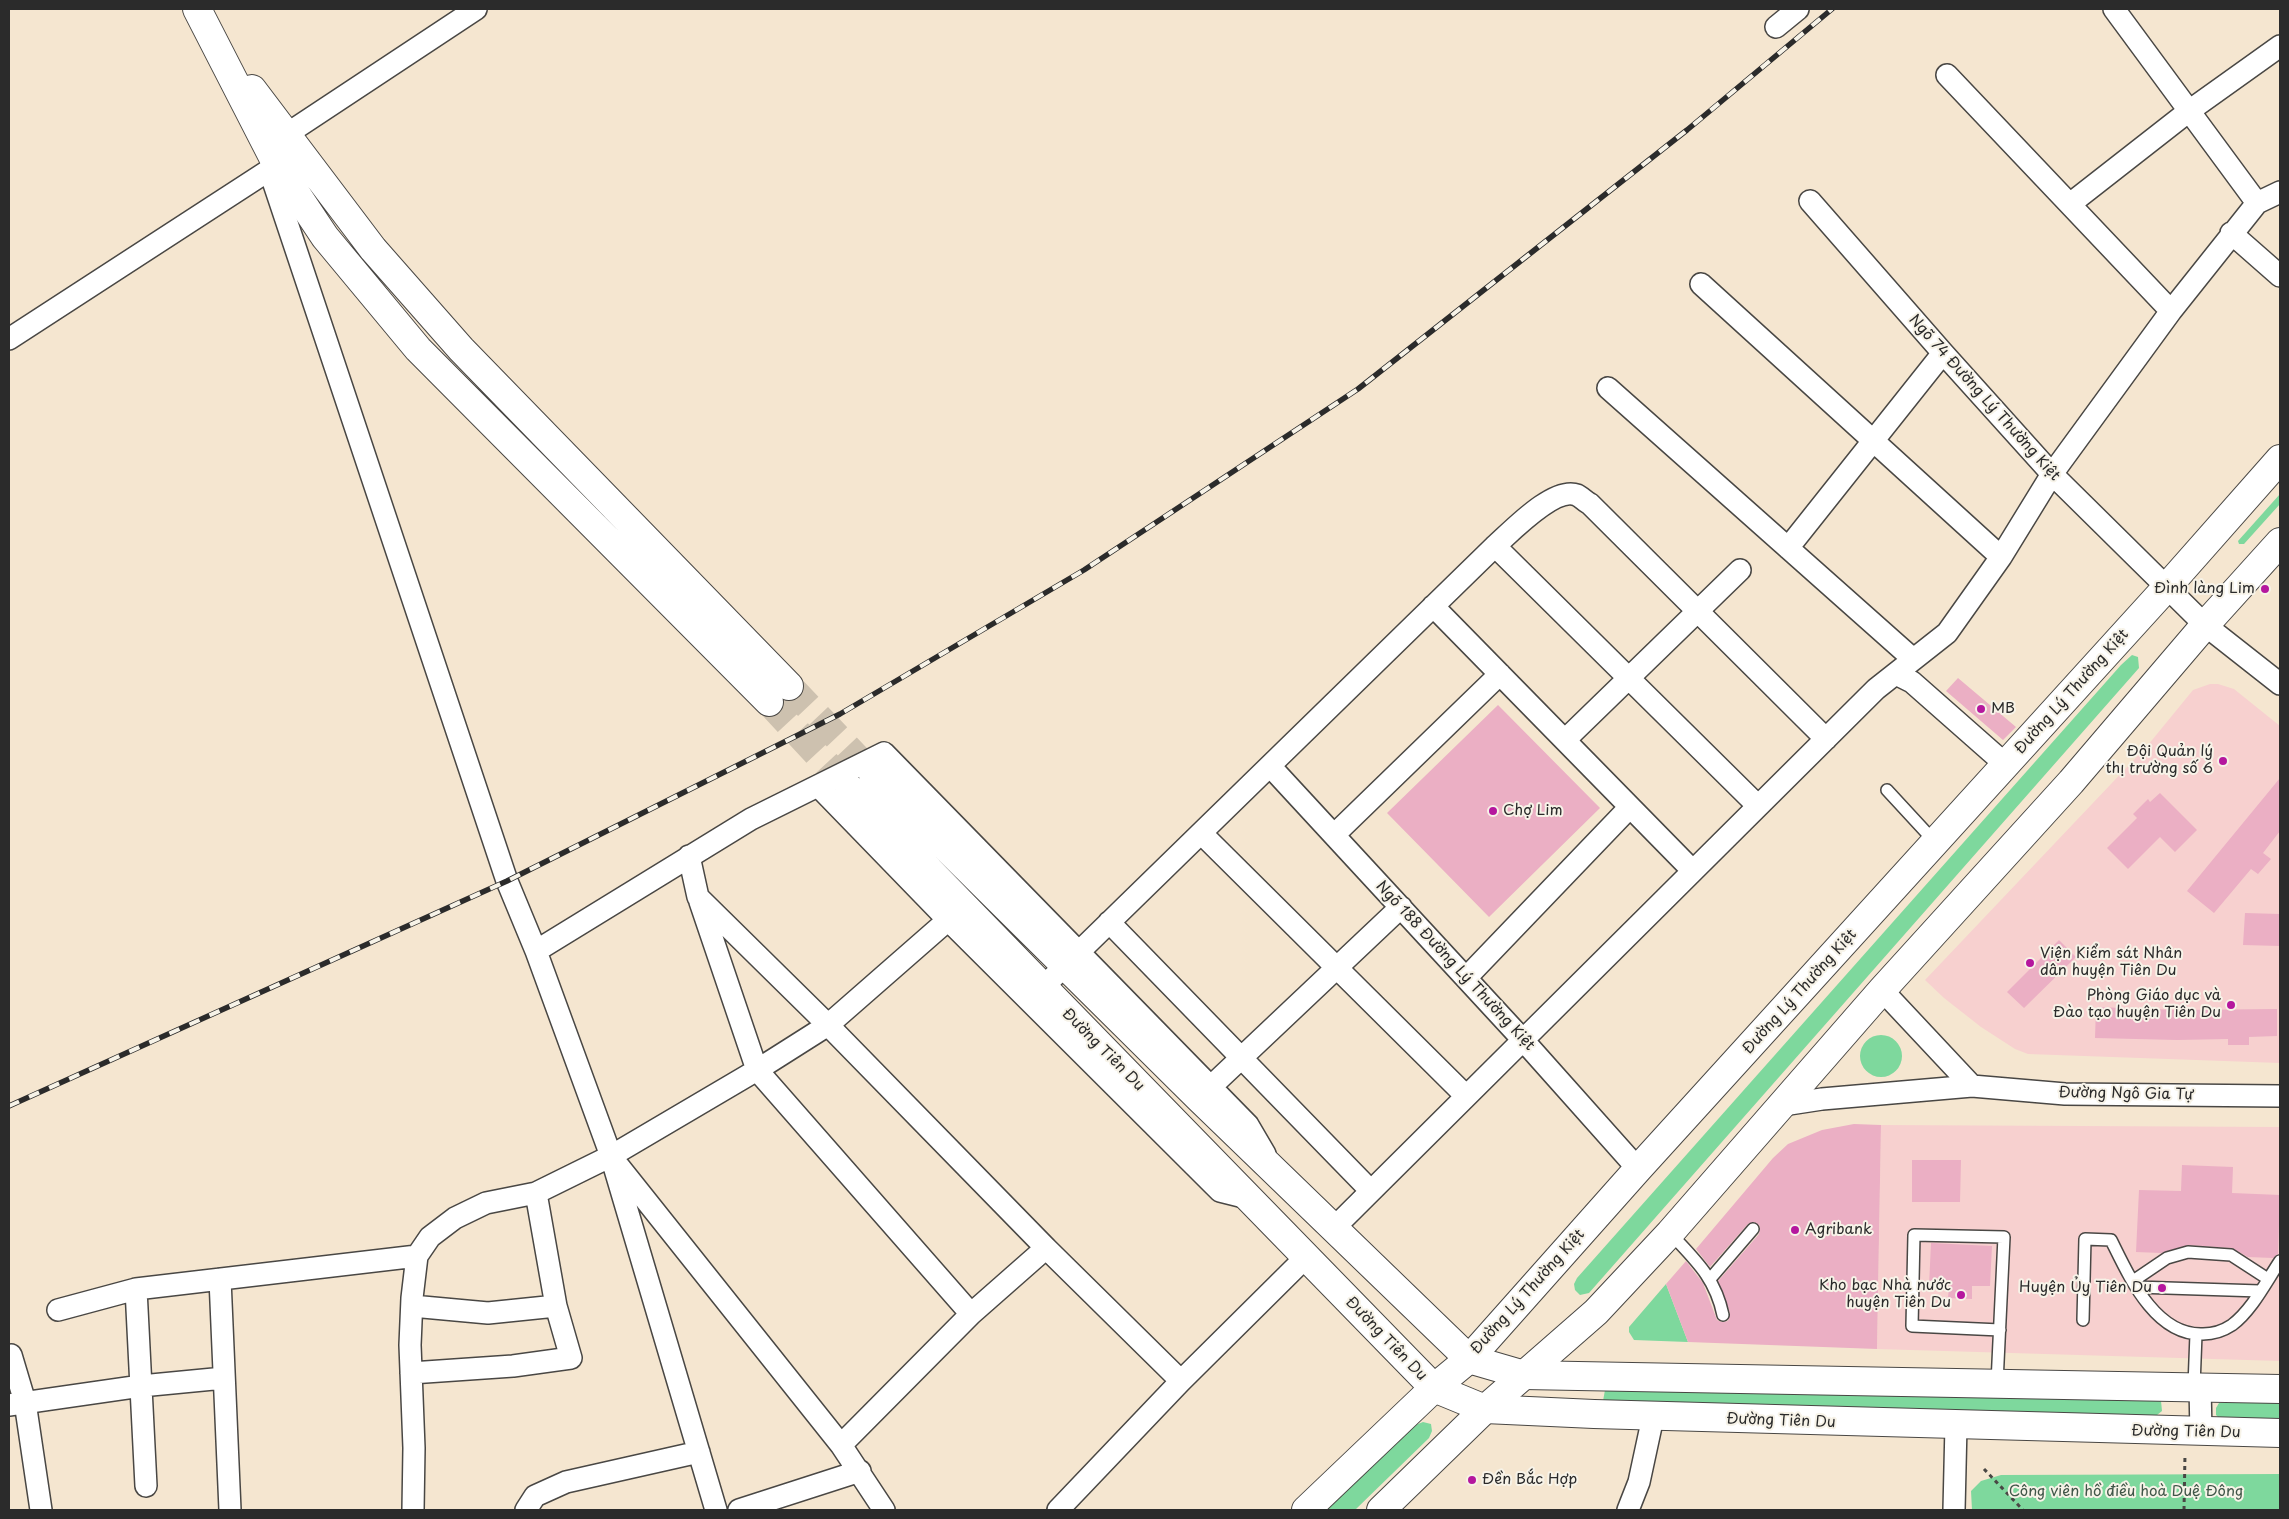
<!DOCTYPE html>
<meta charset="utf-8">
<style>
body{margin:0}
#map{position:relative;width:2289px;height:1519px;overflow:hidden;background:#f5e6d0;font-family:"Playpen Sans",sans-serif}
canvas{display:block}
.frame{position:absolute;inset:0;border:10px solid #2b2b2b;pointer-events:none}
</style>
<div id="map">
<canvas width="2289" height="1519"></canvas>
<div class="frame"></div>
</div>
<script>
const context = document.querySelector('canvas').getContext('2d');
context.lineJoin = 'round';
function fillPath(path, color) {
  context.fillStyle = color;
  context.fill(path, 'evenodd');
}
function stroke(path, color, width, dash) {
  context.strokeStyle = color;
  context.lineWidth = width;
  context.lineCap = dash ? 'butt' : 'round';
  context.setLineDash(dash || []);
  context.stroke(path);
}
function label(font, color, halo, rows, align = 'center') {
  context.font = font + ' "Playpen Sans",sans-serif';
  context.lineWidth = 4;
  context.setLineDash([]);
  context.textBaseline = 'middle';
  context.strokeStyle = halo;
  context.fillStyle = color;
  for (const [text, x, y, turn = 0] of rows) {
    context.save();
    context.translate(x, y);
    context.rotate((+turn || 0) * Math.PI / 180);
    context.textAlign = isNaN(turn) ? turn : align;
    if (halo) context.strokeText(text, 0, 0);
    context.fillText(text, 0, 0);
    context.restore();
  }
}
fillPath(new Path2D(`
 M 2210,684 L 2218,684 L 2234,689 L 2280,726 L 2280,1063 L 2028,1054 L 2015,1049 L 1981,1027 L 1944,998 L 1925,980 L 2148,745 L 2193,690 Z
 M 1881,1125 L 2280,1127 L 2280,1361 L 1877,1349 Z`), '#f7d0cf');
fillPath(new Path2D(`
 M 2280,494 L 2280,504 L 2244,544 L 2239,544 L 2238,541 Z
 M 2132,655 L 2138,657 L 2139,668 L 1589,1293 L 1580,1295 L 1575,1290 L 1574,1284 L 1577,1278 L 2121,665 Z
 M1860 1056a21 21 0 1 1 42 0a21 21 0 1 1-42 0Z
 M 1666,1284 L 1688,1342 L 1634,1340 L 1629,1332 L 1629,1327 Z
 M 1605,1390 L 2152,1396 L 2161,1401 L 2162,1411 L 2157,1415 L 2145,1416 L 1603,1401 Z
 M 2219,1403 L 2280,1403 L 2280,1420 L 2220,1419 L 2216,1415 L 2216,1408 Z
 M 1423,1422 L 1431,1424 L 1432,1431 L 1429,1438 L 1355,1510 L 1324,1510 L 1413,1426 Z
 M 2280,1474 L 2280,1510 L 1972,1510 L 1971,1491 L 1981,1481 L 2001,1475 Z`), '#7ed89d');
fillPath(new Path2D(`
 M 1958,678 L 2016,727 L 2003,740 L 1946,691 Z
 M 1498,705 L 1600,808 L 1489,917 L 1387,813 Z
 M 2280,778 L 2280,831 L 2263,853 L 2271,859 L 2258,874 L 2251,869 L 2214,913 L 2187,891 Z
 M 2160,793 L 2197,830 L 2175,852 L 2160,837 L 2128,869 L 2107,848 L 2137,818 L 2133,814 L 2148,799 L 2150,802 Z
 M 2245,913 L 2280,914 L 2280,946 L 2243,945 Z
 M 2059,940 L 2076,957 L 2024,1008 L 2007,992 Z
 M 2096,1007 L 2177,1010 L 2277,1009 L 2277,1036 L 2249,1037 L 2249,1045 L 2228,1045 L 2228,1039 L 2177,1040 L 2095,1038 Z
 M 1854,1124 L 1881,1125 L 1877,1349 L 1688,1342 L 1666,1284 L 1686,1261 L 1703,1283 L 1717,1320 L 1722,1322 L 1728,1321 L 1730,1313 L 1718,1281 L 1759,1234 L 1760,1226 L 1754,1222 L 1748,1224 L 1710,1267 L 1696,1249 L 1773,1158 L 1788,1144 L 1822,1130 Z
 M 1912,1160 L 1961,1160 L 1960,1202 L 1912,1202 Z
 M 2182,1165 L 2233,1167 L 2232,1193 L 2280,1195 L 2278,1254 L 2273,1258 L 2248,1257 L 2232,1248 L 2189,1245 L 2161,1253 L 2136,1252 L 2139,1190 L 2181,1191 Z
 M 1931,1243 L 1992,1246 L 1990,1286 L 1972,1286 L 1972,1299 L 1948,1298 L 1949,1287 L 1929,1286 Z`), '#ebafc4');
stroke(new Path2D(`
 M 789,686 L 873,775
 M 769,702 L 849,788`), '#cdc1af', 28, [28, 14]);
const service = new Path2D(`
 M 1887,790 L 1935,842
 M 1670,1233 C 1695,1260 1715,1277 1723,1315
 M 1710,1279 L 1753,1229
 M 2133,1281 L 2167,1258 L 2188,1252 L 2231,1255 L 2268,1279
 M 2136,1287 L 2260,1291
 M 2083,1320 L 2085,1239 L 2111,1240 C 2129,1276 2155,1336 2203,1334 C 2213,1334 2223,1331 2232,1325 C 2252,1310 2266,1282 2280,1261
 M 1997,1383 L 2004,1237 L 1914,1235 L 1912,1326 L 2000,1330
 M 2194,1386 L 2196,1334`);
const minor = new Path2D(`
 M 2114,9 L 2257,203
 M 1776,27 L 1798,9
 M 1947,75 L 2171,311
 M 287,134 L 476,9
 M 269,169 L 507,881 L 536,951 L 611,1156 L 716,1510
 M 1810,201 L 1943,353 L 2052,474 L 2205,625 L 2280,684
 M 2070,204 L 2189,111 L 2280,46
 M 2231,233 L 2280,276
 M 1701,284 L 2001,557
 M 9,339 L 277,165
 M 1608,388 L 1913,659
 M 1495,546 L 1758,806
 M 1788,548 L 1943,353
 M 1433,606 L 1693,871
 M 1896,674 L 1912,682 L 2005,764
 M 1565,740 L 1740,570
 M 1270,766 L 1523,1040 L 1638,1169
 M 819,787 L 948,920 L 1220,1191 L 1248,1198
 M 1201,833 L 1466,1096
 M 1334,835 L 1500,674
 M 689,856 L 698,897 L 828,1025 L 1046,1248
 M 700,902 L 757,1070 L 971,1314
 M 1109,922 L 1371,1191
 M 536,951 L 751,819 L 884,753 L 1248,1125 L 1265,1154
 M 1466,978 L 1630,807
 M 1042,988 L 1495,546 C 1511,532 1554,486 1577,495 C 1581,497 1586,502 1590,504 L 1826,739
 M 1882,990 L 1972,1086
 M 1201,1096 L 1401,907
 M 1783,1105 L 1822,1099 L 1972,1086 L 2065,1094 L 2280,1096
 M 617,1164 L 841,1445 L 884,1510
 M 1333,1229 L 1876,689 L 1947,633 L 2001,557 L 2052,474 L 2171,311 L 2257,203 L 2280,192
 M 220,1279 L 230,1510
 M 136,1289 L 146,1486
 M 412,1306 L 488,1313 L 556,1306
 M 58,1310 L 136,1289 L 417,1256
 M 11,1355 L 25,1402 L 41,1510
 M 411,1373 L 513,1366 L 571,1358 L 556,1306 L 536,1193
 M 2200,1386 L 2201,1433
 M 9,1405 L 141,1386 L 224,1378
 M 841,1445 L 971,1314 L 1046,1248 L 1181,1381
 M 413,1510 L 414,1448 L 410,1345 L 412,1298 L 417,1256 L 430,1237 L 455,1218 L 486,1203 L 536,1193 L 611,1156 L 757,1070 L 828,1025 L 948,920
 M 526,1510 L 535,1496 L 566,1482 L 699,1452
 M 739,1510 L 860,1471
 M 1058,1510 L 1181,1381 L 1306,1257
 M 1628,1510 L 1639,1482 L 1653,1417
 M 1954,1510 L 1956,1425`);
const secondary = new Path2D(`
 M 197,9 L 277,165 L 325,237 L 418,349 L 769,702
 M 252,89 L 373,249 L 461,349 L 789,686
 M 873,775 L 1199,1098 L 1469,1359 L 1524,1375 L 2280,1389
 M 849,788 L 1434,1388 L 1485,1409 L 1594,1414 L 2280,1433`);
const primary = new Path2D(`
 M 1306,1510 L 1434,1388 L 1469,1359 L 1638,1169 L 2167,587 L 2280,459
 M 1381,1510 L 1485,1409 L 1596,1312 L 1670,1233 L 1882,990 L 2071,782 L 2205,625 L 2280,542`);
stroke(service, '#494744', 14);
stroke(minor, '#494744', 24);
stroke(secondary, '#494744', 30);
stroke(primary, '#494744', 30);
stroke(new Path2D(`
 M 1984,1469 L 2023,1510
 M 2184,1510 L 2185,1454`), '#494744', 3, [4, 4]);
stroke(service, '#fff', 11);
stroke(minor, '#fff', 21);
stroke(secondary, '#fff', 28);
stroke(primary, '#fff', 28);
const rail = new Path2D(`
 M 9,1106 L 507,881 L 840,714 L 1084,570 L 1358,389 L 1687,130 L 1832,9`);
stroke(rail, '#2b2b2b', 5.5);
stroke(rail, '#f7f3e8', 4, [11]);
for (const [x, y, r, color] of [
 [2265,589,5,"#b5179e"],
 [1981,709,5,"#b5179e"],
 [2223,761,5,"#b5179e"],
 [1493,811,5,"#b5179e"],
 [2030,963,5,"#b5179e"],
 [2231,1005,5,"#b5179e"],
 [1795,1230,5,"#b5179e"],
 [2162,1288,5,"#b5179e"],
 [1961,1295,5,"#b5179e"],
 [1472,1480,5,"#b5179e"]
]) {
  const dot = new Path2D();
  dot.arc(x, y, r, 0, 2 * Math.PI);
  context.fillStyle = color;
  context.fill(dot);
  stroke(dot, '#f7f3e8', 2);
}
label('15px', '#2b2b2b', '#f7f3e8', [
 ["Ngõ 74 Đường Lý Thường Kiệt",1984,398,48],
 ["Đường Lý Thường Kiệt",2072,692,-48],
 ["Ngõ 188 Đường Lý Thường Kiệt",1455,966,47],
 ["Đường Lý Thường Kiệt",1800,992,-48],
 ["Đường Tiên Du",1103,1050,45],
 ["Đường Ngô Gia Tự",2126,1094,1],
 ["Đường Lý Thường Kiệt",1528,1292,-48],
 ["Đường Tiên Du",1386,1339,46],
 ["Đường Tiên Du",1781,1421,2],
 ["Đường Tiên Du",2186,1432,1]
]);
label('15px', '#2b2b2b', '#f7f3e8', [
 ["Đình làng Lim",2255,589],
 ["MB",1991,709,"left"],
 ["Đội Quản lý",2213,752],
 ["thị trường số 6",2213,769],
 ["Chợ Lim",1503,811,"left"],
 ["Viện Kiểm sát Nhân",2040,954,"left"],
 ["dân huyện Tiên Du",2040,971,"left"],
 ["Phòng Giáo dục và",2221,996],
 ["Đào tạo huyện Tiên Du",2221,1013],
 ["Agribank",1805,1230,"left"],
 ["Kho bạc Nhà nước",1951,1286],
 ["huyện Tiên Du",1951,1303],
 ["Huyện Ủy Tiên Du",2152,1288],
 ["Đền Bắc Hợp",1482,1480,"left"]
], 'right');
label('15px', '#405648', '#f7f3e8', [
 ["Công viên hồ điều hoà Duệ Đông",2126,1492]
]);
</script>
